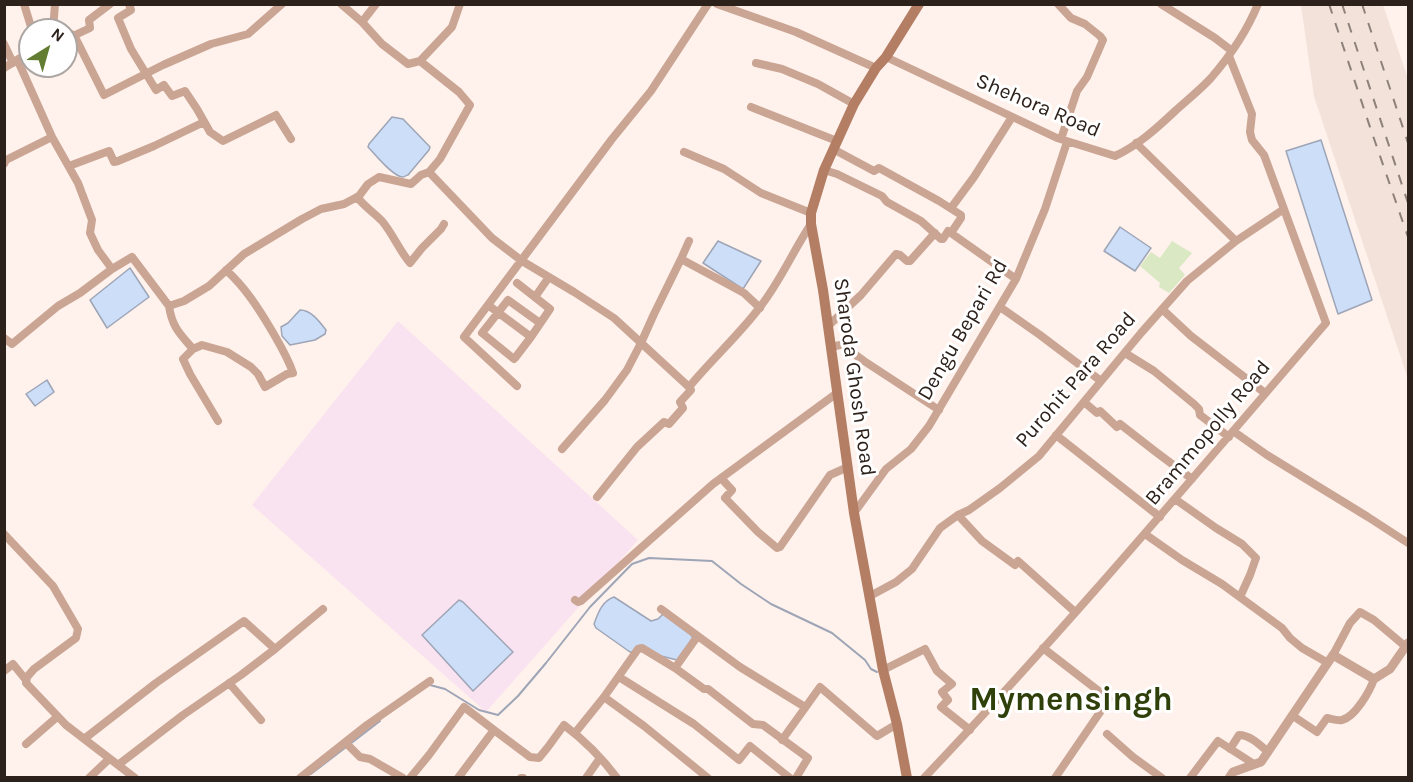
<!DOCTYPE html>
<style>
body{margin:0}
#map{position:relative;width:1413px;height:782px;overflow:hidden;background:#fff1eb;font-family:Karla,sans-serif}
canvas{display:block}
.frame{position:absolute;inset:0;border:6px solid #2d211b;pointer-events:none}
.north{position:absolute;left:18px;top:18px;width:60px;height:60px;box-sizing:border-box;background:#fff;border:2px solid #aba6a4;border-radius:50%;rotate:37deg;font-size:16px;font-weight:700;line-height:24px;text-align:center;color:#2d211b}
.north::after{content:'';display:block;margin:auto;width:21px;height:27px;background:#627d31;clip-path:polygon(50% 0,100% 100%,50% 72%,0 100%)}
</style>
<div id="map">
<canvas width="1413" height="782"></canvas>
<div class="frame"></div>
<div class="north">N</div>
</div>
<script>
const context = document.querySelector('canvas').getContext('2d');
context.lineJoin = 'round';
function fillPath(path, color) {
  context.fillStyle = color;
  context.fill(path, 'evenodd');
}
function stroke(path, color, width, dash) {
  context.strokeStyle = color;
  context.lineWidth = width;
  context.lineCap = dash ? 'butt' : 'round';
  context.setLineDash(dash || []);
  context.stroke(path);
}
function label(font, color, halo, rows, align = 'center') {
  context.font = font + ' Karla,sans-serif';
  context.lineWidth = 6;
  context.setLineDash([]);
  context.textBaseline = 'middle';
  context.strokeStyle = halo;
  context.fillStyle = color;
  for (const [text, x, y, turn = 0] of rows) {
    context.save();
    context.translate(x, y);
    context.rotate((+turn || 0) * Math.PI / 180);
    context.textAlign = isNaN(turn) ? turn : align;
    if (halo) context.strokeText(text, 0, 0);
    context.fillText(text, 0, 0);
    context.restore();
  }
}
fillPath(new Path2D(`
 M 1301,5 L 1383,5 L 1408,79 L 1408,379 L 1314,96 Z`), '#f2e2d9');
fillPath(new Path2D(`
 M 398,321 L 638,540 L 486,712 L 252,505 Z`), '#fae3f0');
fillPath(new Path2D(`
 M 1172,241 L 1192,253 L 1179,268 L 1185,275 L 1169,293 L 1159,287 L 1160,283 L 1140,266 L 1151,252 L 1160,258 Z`), '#dae8c3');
const water = new Path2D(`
 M 392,117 L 403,119 L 430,147 L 429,150 L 408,175 C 406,175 405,177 403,177 C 393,177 375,154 368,147 L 369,144 Z
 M 1321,140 L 1372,300 L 1338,314 L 1286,151 Z
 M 1120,227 L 1151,248 L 1135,271 L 1104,251 Z
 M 718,241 L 761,261 L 743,289 L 703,263 Z
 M 130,268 L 149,297 L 107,328 L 90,300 Z
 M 300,310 C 311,310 319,321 326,330 L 325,334 L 315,340 L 290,345 L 282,336 L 281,327 L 288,323 Z
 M 47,380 L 54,392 L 35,406 L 26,394 Z
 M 614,597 L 651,621 L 658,619 L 663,614 L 691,635 L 693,638 L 677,660 L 661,656 L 643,647 L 632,652 L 630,652 L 596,628 L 594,624 C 598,613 602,601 614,597 Z
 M 459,600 L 463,602 L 513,652 L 473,691 L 422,635 Z`);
fillPath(water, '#cddef9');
stroke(water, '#9da5b6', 1.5);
stroke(new Path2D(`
 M 430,685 L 445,689 L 479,710 L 498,715 L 518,696 L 546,663 L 590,607 L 632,564 L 649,558 L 712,561 L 741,584 L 771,604 L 832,633 L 865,660 L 871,669 L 877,672
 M 311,774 L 380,721`), '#9da5b6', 2);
stroke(new Path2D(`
 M 24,4 L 32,30
 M 129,4 L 131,10 L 118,18 L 131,49 L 156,90 L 164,85 L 172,96 L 185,91 L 197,109 L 210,132 L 223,141 L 276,115 L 291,139
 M 341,4 L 362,22 L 382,44 L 408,64 L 420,61 L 452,27 L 460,4
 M 717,4 L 796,32 L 876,68
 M 1058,4 L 1071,18 L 1085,24 L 1100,36 L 1103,40 L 1087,77 L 1077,91 L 1061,139
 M 1161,4 L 1215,38 L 1232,51
 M 362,22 L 376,4
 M 53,30 L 55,4
 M 66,32 L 71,34 L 76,39 L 104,95 L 163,65 L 211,44 L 248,34 L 282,4
 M 73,36 L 90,28 L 89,20 L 110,4
 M 4,44 L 13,63
 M 886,57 L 1057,138 L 1115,156 C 1137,146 1156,129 1174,112 C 1186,101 1200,90 1211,78 C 1230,56 1247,31 1258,4
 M 18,61 L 52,137 L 78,183 L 92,220 L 90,233 L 98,250 L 112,269
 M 420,61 L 459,92 L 470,105 L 440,159 L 429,172 L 492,238 L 522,261 L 574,292 L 614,318 L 689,387 C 712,359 739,335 760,307 C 780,282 793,251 811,224
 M 756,63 L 782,69 L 818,84 L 854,104
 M 4,68 L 30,52
 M 751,107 L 837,141
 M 1136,143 L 1236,241
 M 833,149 L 874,171 L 879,168 L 939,201 L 961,215 L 961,218 L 951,233 L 1016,279
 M 684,152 L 724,169 L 761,193 L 811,213
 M 4,164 L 6,160 L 52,137
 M 69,166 L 109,151 L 114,162 L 118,161 L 154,146 L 204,122
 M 824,170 L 837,174 L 882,196 L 887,202 L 921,221 L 941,239 L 943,239 L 948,231 L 951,233
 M 357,197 C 364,206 374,213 382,221 C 393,234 399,250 410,263 L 422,248 L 441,229 L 444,224
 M 951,208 L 974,177 L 1012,117
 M 689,241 L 681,259 L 744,293 L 760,308
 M 535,297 L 549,277
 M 488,305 L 531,337 L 550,309 L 517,283
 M 169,306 C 172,327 180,334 193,349 L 183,359 L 190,374 L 218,421
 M 1000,307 L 1040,335 L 1101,381
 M 1162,309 L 1191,336 L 1265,393
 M 828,326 L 861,295 L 896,254 L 900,255 L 907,261 L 910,261 L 935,233
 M 531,337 L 515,358 L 514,359 L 482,333 L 508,300 L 540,323
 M 4,338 L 12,344 L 58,306 L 80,293 L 112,269 L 132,257 L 169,306 L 184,301 L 209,286 L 244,254 L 302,219 L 321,209 L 344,204 L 359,196 L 368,184 L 379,177 L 411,184 L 421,175 L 429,172
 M 831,347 L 849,343 L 853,353 L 864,361 L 939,410
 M 193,349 L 202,345 L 227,352 L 251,367 L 258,374 L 265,387 L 287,374 L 293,373 C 288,358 280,345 272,331 C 259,309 245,287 226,270
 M 1125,353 L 1154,371 L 1194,404 L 1199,409 L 1200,415 L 1229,437
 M 517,386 L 464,337 L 612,139 L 651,91 L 708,4
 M 1084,402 L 1097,413 L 1100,411 L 1117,427 L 1120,424 L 1156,452 L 1192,479
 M 1233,431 L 1267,455 L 1368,517 L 1408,543
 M 1056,435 L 1160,517
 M 562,449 L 605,400 L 627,370 L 641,343 L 654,314 L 681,259
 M 721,478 L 732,490 L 725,498 L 758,532 L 777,548 L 780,547 L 830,475 L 848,467
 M 597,497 L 637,447 L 664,422 L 669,424 L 683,408 L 680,402 L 691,390 L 689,387
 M 1175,499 L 1216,528 L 1242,544 L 1256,558 L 1250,575 L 1240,597
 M 854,513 L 886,469 L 911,449 L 929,426 L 1016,279 L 1045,209 L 1067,142
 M 958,515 L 982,541 L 1015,565 L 1018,561 L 1075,612
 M 4,534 L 53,586 L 78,629 L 76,638 L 34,669 L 27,677 L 26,683 L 66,725 L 135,778
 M 1145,534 L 1182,560 L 1222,584 L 1282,628 L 1290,638 L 1302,648 L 1328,663
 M 870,596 L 896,582 L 912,569 L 940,528 L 958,515 L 969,510 L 1000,488 L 1039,456 L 1141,333 L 1187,281 L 1236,241 L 1284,209
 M 575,600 L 578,602 L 581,601 L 713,484 L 837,393
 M 661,609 L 740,667 L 805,707
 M 1043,648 L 1109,699 L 1055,778
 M 1333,655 L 1350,623 L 1360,612 L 1374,620 L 1406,647
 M 675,668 L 697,637
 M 883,670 L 925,649 L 937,671 L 952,684 L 942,692 L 948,700 L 941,707 L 970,730
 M 4,671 L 13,664 L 26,680
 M 619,677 L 694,724 L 739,760 L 750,746 L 790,778
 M 229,683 L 261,720
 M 604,697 L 644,726 L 708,778
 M 1293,716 L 1317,732 L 1327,718 C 1332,719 1338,721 1342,720 C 1355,717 1370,691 1374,679
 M 575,733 L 604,697 L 638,649 L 642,648 L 675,668 L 704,689 L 708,689 L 753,724 L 763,725 L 808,758 L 796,778
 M 1107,734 L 1133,757 L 1162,778
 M 84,739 L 156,683 L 244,621 L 275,649 L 323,609
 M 782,740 L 820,687 L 877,736 L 897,724
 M 346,743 L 360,757 L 370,759 L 403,778
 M 26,744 L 57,717
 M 1230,749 L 1239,735 C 1250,735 1260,745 1268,752
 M 118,765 L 183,715 L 241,675 L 275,649
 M 89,778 L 109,759
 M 300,778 L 367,725 L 430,681
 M 410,778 L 429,755 L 464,707 L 494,730
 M 458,778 L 494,730 L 530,757 L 539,758 L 548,747 L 564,725 C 584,740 602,758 617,778
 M 521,778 L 523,778
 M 586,778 L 600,758
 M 924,778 C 1064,631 1194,476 1326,323 L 1264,155 L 1252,140 L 1250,132 L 1252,114 L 1229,56
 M 1190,778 L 1218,741 L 1254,764`), '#caa594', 8);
stroke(new Path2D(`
 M 1229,778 L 1233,772 L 1261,762 L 1333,655 L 1374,679 L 1390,669 L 1408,643`), '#caa594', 9);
stroke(new Path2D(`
 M 907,778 L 897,724 L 883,670 L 854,513 L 823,290 L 811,224 L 811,213 L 824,170 L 854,104 L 876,68 L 886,57 L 919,4`), '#b37e64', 10);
stroke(new Path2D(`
 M 1329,4 L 1371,130 L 1408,237
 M 1342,4 L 1408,203
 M 1362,4 L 1408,143`), '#8e817b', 2, [10, 10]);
label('21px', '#2d211b', '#fff', [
 ["Shehora Road",1038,106,23],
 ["Dengu Bepari Rd",963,330,-60],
 ["Sharoda Ghosh Road",854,377,82],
 ["Purohit Para Road",1076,380,-49],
 ["Brammopolly Road",1208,433,-50]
]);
label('bold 33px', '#2f400a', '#fff', [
 ["Mymensingh",1071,701]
]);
</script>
